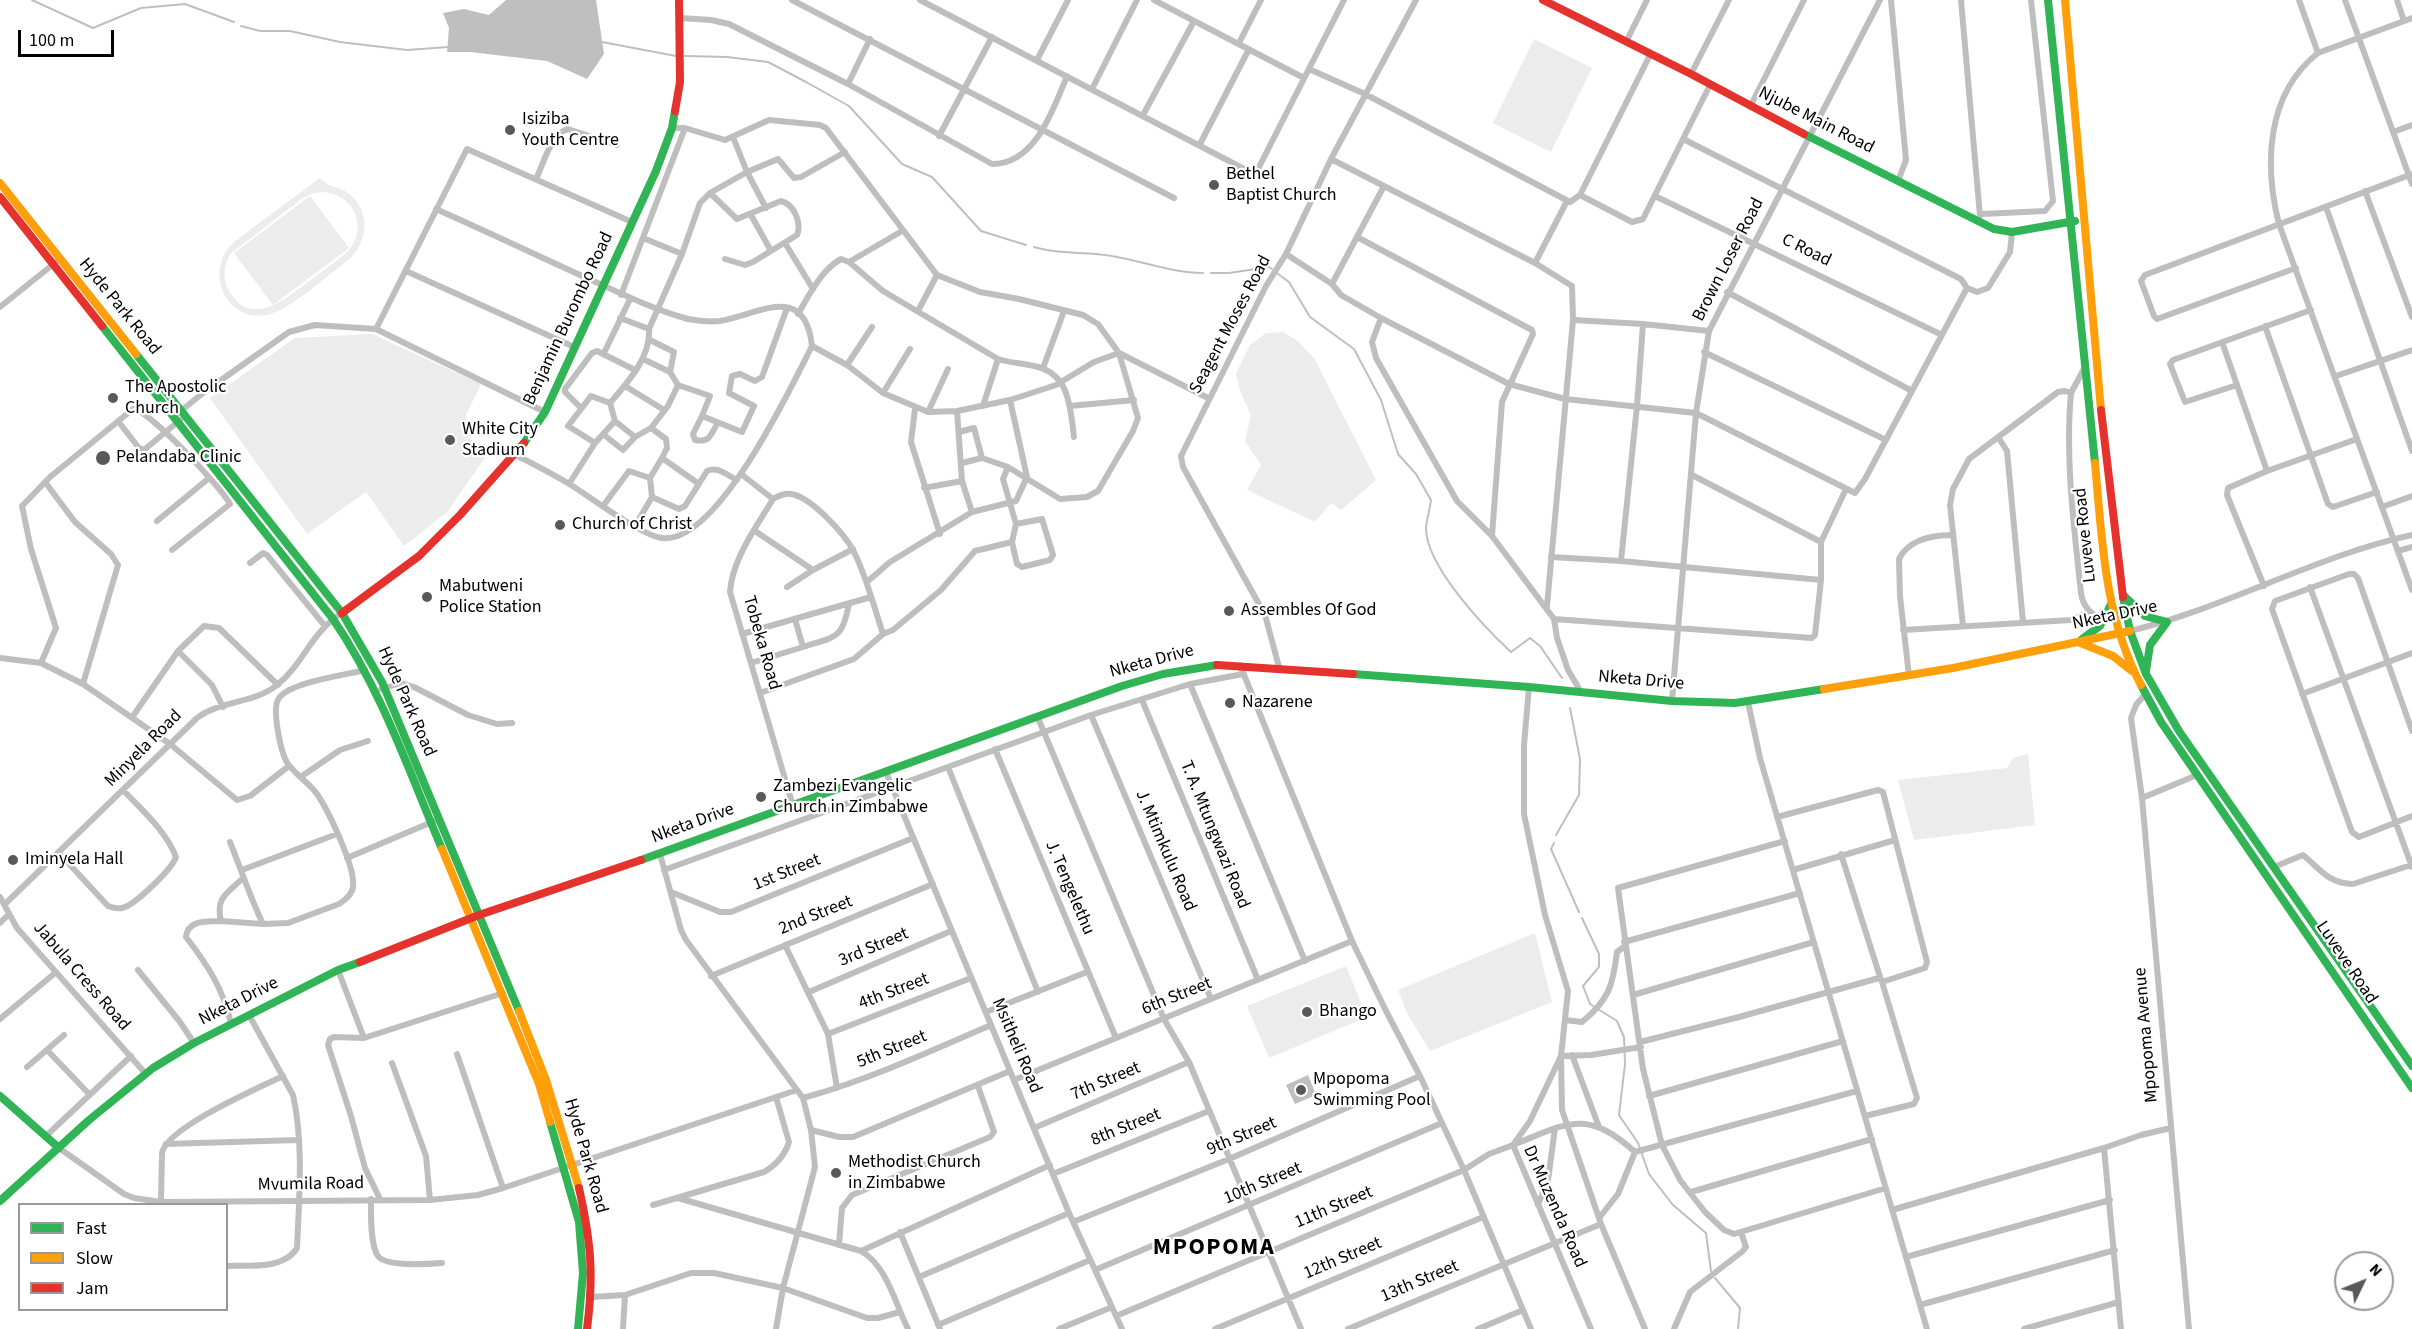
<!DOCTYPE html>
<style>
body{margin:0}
#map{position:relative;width:2412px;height:1329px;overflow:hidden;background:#fff;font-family:"Source Sans 3",sans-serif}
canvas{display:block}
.legend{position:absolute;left:18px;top:1203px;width:210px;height:108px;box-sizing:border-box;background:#fff;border:2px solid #999;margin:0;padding:8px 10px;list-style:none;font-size:18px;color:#000}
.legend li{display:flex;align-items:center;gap:12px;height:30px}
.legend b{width:30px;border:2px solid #999}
.north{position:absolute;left:2334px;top:1251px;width:60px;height:60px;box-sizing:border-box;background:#fff;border:2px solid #999;border-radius:50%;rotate:47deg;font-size:16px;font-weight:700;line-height:24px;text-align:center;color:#000}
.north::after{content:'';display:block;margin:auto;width:21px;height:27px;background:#595959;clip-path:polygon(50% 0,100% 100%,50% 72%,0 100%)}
.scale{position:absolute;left:18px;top:30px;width:96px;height:27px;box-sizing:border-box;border:3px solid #000;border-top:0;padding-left:8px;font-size:18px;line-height:21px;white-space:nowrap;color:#000;-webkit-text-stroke:4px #fff;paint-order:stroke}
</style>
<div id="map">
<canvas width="2412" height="1329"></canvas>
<ul class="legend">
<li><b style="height:8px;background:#30b455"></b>Fast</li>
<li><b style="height:8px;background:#ff9f0a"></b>Slow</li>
<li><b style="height:8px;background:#e5322d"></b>Jam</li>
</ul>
<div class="north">N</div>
<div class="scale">100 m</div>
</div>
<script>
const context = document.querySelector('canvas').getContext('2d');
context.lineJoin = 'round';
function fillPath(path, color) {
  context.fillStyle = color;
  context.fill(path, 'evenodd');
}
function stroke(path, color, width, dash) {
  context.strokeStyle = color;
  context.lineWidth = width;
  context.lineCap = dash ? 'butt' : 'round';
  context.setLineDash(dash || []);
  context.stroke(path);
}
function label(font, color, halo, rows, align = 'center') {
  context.font = font + ' "Source Sans 3",sans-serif';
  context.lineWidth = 4.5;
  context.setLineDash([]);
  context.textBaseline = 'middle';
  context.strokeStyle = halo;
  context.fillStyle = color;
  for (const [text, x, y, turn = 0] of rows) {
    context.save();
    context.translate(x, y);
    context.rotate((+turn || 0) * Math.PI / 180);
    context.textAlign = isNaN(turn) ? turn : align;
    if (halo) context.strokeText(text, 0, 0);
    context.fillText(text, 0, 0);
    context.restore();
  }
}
fillPath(new Path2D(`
 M 1534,39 L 1592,68 L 1551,152 L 1493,123 Z
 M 320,178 C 329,188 334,185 345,191 C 371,207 370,242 348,260 C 330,274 288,311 267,315 C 224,323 203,268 235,241 ZM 324,192 C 357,195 370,233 344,255 C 332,264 319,274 307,283 C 285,299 253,327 231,294 C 222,281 223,267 230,254 L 303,198 L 313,193 Z
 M 310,196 L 349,248 L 273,305 L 234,253 Z
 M 1283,332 L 1298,341 L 1314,358 L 1376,480 L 1341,510 L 1331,503 L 1315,522 L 1247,490 L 1261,465 L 1245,441 L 1251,415 L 1240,391 L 1236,373 L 1250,345 L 1266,333 Z
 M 372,334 L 481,384 L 466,415 L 469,438 L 489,452 L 447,512 L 404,546 L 366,492 L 307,534 L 210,398 L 295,338 Z
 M 2028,754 L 2035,825 L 1914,840 L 1898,780 L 2007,768 L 2013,758 Z
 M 1535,933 L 1552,1002 L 1430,1051 L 1407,1013 L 1398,990 Z
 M 1346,966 L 1367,1017 L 1269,1058 L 1247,1006 Z`), '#ececec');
fillPath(new Path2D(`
 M 506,0 L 596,0 L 604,54 L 587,79 L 547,61 L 470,52 L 447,52 L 449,28 L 443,13 L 464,9 L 489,15 Z
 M 1308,1075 L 1316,1095 L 1295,1104 L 1286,1085 Z`), '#bfbfbf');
stroke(new Path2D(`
 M 32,0 L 93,28 L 141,8 L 185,4 L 234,22
 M 241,26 L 260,31 L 290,31 L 340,42 L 407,50 L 448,47
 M 602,42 L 676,56
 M 685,56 L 727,57 L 768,62 L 806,82 L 849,106 L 902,164 L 932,177 L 981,231 L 1026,245
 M 1034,247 C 1059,255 1086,251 1112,256 C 1142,261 1172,273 1203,273
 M 1211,273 L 1229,273 L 1269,267 L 1272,269
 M 1278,274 L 1289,282 L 1310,317 L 1354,349 L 1381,400 L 1398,454 L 1416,474 L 1431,500 C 1430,509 1427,518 1426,527 C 1425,565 1484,627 1511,652 L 1530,638 L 1540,646 L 1562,678
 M 1556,835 L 1579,795 L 1580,759 L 1570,708
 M 1554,843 L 1551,849 L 1579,912
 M 1582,918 L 1599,954 L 1599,967 L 1583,986 L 1590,1004 L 1617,1021 L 1624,1037 L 1625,1064 L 1619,1115 L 1638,1143 L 1649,1174 L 1673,1205 L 1706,1233 L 1711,1271
 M 1715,1278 L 1740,1308 L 1738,1329`), '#bfbfbf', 2);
stroke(new Path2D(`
 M 792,0 L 1174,198
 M 920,0 L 1250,172 L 1257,171 L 1344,0
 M 1154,0 L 1304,78
 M 1891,0 L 1906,160 L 1898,181
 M 1961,0 L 1980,216
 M 2299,0 L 2318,53
 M 2345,0 L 2412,184
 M 2397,0 L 2404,21
 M 680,18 L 711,20 L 729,24 L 848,84 L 992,164 C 1036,164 1053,109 1067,76
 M 2412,18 L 2318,53 C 2266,94 2264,165 2279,224 L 2412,590
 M 1626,42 L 1647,0
 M 1239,43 L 1261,0
 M 1037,60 L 1068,0
 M 1309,69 L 1365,94 L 1570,202 L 1580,195 L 1650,55
 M 1691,74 L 1729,0
 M 848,84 L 870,39
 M 1092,89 L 1137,0
 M 1750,107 L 1804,0
 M 1143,115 L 1194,21
 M 672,128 L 685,128 L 725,140 L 769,120 L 820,125 L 826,128 L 937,275 L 980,292 L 1019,299 L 1083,315 L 1098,324 L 1119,353 L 1138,418 L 1133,431 L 1098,491 L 1087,497 L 1060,499 L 1008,467 L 982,458 L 962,463
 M 2393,132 L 2412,125
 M 939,136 L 992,37
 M 1200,144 L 1249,49
 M 1331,159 L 1535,263 L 1572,286 L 1573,320 L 1547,606
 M 536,179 C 543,165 551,133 568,129 L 617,145
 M 2365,191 L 2412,317
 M 710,193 L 737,219 L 781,201 C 794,204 802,223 797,235 L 753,262 L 745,265 L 725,259
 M 1580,195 L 1632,222 L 1643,219 L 1710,85
 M 1655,196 L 1942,335
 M 2326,207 L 2412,451
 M 766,208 L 747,172 L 778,159 L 794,178 L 801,177 L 845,152
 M 436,209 C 483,230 530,252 578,274 C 614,290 649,308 688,319 C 698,321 710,322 720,321 C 759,314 805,282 812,346 L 847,365 L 883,393 L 928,412 L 957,411 L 1010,400 L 1056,385 L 1094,362 L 1119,353 L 1208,398
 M 1982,214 L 2045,211 L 2053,201 L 2031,0
 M 751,215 L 771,251
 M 1357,237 L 1532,330 L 1533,334 L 1502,402 L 1492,536
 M 643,238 L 682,254
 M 785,243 L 813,289
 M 1286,254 L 1332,284 L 1341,295 L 1381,318 L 1509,384 L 1565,399 L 1696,413 L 1855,493 L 1865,479 L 1967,288 L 1961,279 L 1683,139
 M 849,262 L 902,231
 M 1535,263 L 1567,201
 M 2296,268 L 2157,319 L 2154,316 L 2141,281 L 2145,275 L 2412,174
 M 406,271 L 574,347
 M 1332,284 L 1384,186
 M 1967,288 L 1977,292 L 1988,288 L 2010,252 L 2012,232
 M 1727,292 L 1912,391
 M 621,295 L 685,128
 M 0,307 L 56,262
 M 918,311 L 937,275
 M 798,314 C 809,295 822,269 841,259 L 849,262 L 883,291 L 998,359
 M 620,318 L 649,329
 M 1381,318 L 1372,342 L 1376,358 L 1457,501 L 1492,536 L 1554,619 L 1812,638 L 1815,635 L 1821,580 L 1821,542 L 1846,489
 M 1573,320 L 1643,324 L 1709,331
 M 2265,326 L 2328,504 L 2333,507 L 2377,492
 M 376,329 L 467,149 L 632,222
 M 650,340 L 674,352 L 670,372
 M 2222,342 L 2267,471
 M 1704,352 L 1884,439
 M 604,353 L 630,299
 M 643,359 L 670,372 L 678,385 L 710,396 L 702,416 L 742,432 L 754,406 L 729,393 L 732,376 L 740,374 L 755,381 L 762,377 L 787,308
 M 847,365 L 872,327
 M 1043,368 L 1064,311
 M 2336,376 L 2412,350
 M 2237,385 L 2185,402 L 2170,364 L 2173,360 L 2311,310
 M 625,386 L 664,410
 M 883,393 L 910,349
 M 2071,393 L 2085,367
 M 983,406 L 998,359 C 1010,363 1022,363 1034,366 C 1070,373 1070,407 1074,437
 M 1070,406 L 1134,400
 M 580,407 L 565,392 L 565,389 L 592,353 L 597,351 L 635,370
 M 915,409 L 911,442 L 940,534
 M 928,412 L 948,369
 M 702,416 L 693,434 L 695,440 C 709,443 711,435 717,424
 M 173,417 L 207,390 L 289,332 L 315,325 L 376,329 L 545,412
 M 118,421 L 139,448 L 144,450 L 180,420
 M 615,421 L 635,437 L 651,428 L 668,406 L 678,385
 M 651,428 L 666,439 L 667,448 L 662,458
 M 959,432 L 974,428 L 982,458
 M 603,434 L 623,450 L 635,437
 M 1998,437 L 2007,451 L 2023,622
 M 595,443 L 568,426 L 591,396 L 610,403
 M 514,454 C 533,464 553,474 571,485 C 590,497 642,536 662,538 C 717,545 790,389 812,346
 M 1008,467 L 1003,479 L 1016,524 L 1012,542 L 1017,564 L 1022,567 L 1050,560 L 1053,555 L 1042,519 L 1016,524
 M 741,474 L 773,499 C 757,526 732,559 730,592 L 793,806
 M 1692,475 L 1821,542
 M 650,478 L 652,497
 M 45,482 L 75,522 L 111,554 L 118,565 L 83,684
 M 569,484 L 595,443 L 615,421 L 610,403 C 628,382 651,357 649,329 L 682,254 L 700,203 L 710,193 L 747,172 L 733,137
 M 924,488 L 962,481
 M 603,506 L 629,471 L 650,478 L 662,458 L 699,484
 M 2382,507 L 2412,496
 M 972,512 L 1016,501 L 1027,477 L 1010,400
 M 157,521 L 209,478
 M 635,526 L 652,497 L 679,509 L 685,506 L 707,471 C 717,466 727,475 737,480
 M 755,531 L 813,570
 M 2398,551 L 2412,547
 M 1551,557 L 1621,561 L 1821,580
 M 1621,561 L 1637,406 L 1643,324
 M 250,563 L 263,553 L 267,555 L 325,626
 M 867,582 L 890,562 L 972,512 L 962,481 L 957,411
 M 2264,586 L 2227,495 L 2228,488 L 2267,471 L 2357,439
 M 787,587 L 813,570 L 853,549
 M 2310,587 L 2412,867
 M 1554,619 L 1557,638 L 1568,670 L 1581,692
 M 1963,626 L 1950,505 L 1953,489 L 1969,459 L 2058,392 L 2065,391 L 2071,393 C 2065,460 2074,527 2081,593 C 2083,608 2092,614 2103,621
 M 1903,630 L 2071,620 L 2089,612
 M 2130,631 C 2226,608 2315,556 2412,535
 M 742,634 L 871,597
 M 883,634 L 893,630 L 941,590 L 975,551 L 1012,542
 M 803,647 C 836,636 842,640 849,604
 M 178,651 L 212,685 L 223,707
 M 0,658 L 41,663 L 83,684 L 170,744 L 237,800 L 250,796 L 289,766
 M 41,663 L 56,628 L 31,549 L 22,506 L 50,477 L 133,409 C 147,408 222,488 230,504 L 172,550
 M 751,663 L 803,647 L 795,619
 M 1240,665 L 1352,941 L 1386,1011 L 1420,1076 L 1464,1170 L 1531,1329
 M 1279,667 L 1265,615 L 1183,467 L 1181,456 L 1266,286 L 1286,254 L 1331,159 L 1416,0
 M 1909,676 L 1900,596 L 1899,559 C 1909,539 1934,535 1953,535
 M 1190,684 L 1305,961
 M 381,689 L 401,683 L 414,687 L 468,715 L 497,724 L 512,723
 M 760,693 L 854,659 L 883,634 C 874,607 867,578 854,552 C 845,534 811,497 791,494 C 784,493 779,496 773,499
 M 2302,694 L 2412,653
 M 1142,700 L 1258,980
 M 1672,701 L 1696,413 L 1709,331 L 1880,0
 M 1748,702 L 1760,758 L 1927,1329
 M 1091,715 L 1211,999
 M 133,716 L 178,651 L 204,626 L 219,628 L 278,685
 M 1038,718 L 1164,1019 L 1189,1062 L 1301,1329
 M 2412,731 L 2358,578 L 2354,574 L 2349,574 L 2275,601 L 2272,609 L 2352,832 L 2359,837 L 2412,816
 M 995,749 L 1116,1038
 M 948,767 L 1038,992
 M 886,772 L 1069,1213 L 1122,1329
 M 302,776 L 340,750 L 368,741
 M 2142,798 L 2131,718 L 2136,705 L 2145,694
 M 1777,817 L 1878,790 L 1883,792 L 1927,962 L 1925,968 L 1882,982 L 1917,1098 L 1914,1104 L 1865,1116
 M 1785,841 L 1618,888 L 1643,1069 L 1662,1145 L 1680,1180 L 1705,1212 L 1724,1230 L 1734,1234 L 1886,1188
 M 230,842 C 241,869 250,897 263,924 L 288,923 L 339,904 C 345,900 352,895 353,887 C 356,868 328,810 317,794 C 309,783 296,775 288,764 C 281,754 271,708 279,698 C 291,682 345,675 365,670
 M 59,853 L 108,906 C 113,908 117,909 122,908 C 134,906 172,869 176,857 C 166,831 142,810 123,790
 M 660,854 L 681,930 L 686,940 L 797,1090 L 803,1098 L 811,1130 L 815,1167 L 783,1288 L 776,1329
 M 1841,854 L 1881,980
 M 347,858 L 439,819
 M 2274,867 L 2303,855 C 2320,869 2329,884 2353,884 L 2411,865
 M 242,870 L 337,834
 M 664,870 L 1091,715 L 1190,684 L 1243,674
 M 1793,870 L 1895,840
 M 243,878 C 228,893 215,897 221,921 L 263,924
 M 671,892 L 720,912 L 731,912 L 913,838
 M 0,897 L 17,928 L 145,1073
 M 5,904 L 197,718 C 220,700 254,704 277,685 C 303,665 310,633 342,613
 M 221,921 C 207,922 188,919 186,937 C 207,964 224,990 231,1024
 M 0,923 L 9,914
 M 1624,942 L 1800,893
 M 785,945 L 828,1034 L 837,1088
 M 138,970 L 180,1022 L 194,1043
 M 338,970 L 364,1038 L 503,993
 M 711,976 L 933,884
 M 809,992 L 951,931
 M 1633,995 L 1814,942
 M 986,1012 L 1087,972
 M 0,1019 L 55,973
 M 1565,1020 L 1582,1022 C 1609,1000 1613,985 1617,952 L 1625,946
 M 828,1034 L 971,978
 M 364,1038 L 334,1037 L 330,1039 L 328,1045 L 351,1116 L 365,1168 L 380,1199
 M 1640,1042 L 1739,1017 L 1879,978
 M 47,1050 L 90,1095
 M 457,1054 L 503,1188
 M 1572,1055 L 1599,1127
 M 392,1063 L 426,1156 L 430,1200
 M 27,1067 L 64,1035
 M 1014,1080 L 1352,941
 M 1649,1096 L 1843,1041
 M 803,1098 C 868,1080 929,1052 991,1025
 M 1034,1128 L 1189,1062
 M 811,1130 L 839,1137 L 853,1137 L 1010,1071
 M 46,1136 L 131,1056
 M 166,1144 L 298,1140
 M 1513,1145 L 1530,1121 L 1561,1056 L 1568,991 L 1545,915 L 1524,814 L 1524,745 L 1529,687
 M 1513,1145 C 1568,1123 1586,1108 1635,1152
 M 59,1148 L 124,1194 L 134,1198 L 161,1202 L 430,1200 L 478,1195 L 503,1188 L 797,1090
 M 2104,1148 L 2121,1329
 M 1635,1152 L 1857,1091
 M 1053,1174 L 1209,1111
 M 1691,1192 L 1872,1139
 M 678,1198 L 861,1251 C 887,1266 895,1303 908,1329
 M 371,1199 C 371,1213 370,1245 378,1256 C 385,1267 429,1264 442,1263
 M 161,1202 L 162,1153 C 166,1128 258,1088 283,1076
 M 653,1205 L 764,1172 C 776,1165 785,1155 789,1142 L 776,1097
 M 1538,1205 L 1548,1180 L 1555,1128
 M 1892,1210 L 2104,1148 L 2141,1135 L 2171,1128
 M 1599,1218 L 1618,1194 L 1635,1152
 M 1073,1222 L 1229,1159 L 1420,1076
 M 1601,1224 L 1562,1110 L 1561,1056 L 1591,1055 L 1641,1047
 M 900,1232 L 940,1329
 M 839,1245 L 842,1208 L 852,1195 L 990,1137 L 994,1132 L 978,1086
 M 861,1251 L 1050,1165
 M 1906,1257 L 2110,1200
 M 226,1266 C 248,1265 284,1270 297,1248 C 299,1198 304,1144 293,1095 L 249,1015
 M 1095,1270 L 1442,1123
 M 919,1277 L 1069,1213
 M 591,1297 L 625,1295 L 691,1273 L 714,1273 L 783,1288 L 867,1318 L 878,1318 L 900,1312
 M 1920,1305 L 2115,1250
 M 1116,1316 L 1464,1170 L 1489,1154 L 1513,1145 L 1591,1329
 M 938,1325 L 1090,1260
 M 623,1329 L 625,1295
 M 1059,1329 L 1112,1307
 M 1215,1329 L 1483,1217
 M 1348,1329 L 1601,1224 L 1645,1329
 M 1478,1329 L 1523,1310
 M 1674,1329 L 1690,1292 L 1743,1251 L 1746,1247 L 1741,1232
 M 2024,1329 L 2119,1302
 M 2189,1329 L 2142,798 L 2197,775`), '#bebebe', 6);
stroke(new Path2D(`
 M 2048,0 L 2095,463
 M 1804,134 L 1994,229 L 2012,232 L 2075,221
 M 102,326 L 333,619 C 381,689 409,771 442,849
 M 136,354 L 342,613 L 382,682 L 519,1011
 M 524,443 L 545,412 L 656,171 L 672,128 L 675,111
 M 2124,596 L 2145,616 L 2167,622 L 2150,645 L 2146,671
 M 2123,597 L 2130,631 L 2146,674 L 2179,731 L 2412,1066
 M 2082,639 L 2100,626 L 2111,604
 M 1353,674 L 1529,687 L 1672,701 L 1735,703 L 1824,689
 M 2141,685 L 2161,722 L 2412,1088
 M 641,860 L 1122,686 L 1163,674 L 1217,665
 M 0,1096 L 59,1148
 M 550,1122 L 579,1222 L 583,1273 L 578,1329
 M 0,1201 L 89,1120 L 153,1068 L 194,1043 L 338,970 L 360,962`), '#30b455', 8);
stroke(new Path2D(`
 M 2065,0 L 2101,410
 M 0,183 L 136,354
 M 2095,463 C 2102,539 2104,616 2141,685
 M 2078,642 L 2113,656 L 2132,671
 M 1824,689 L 1953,668 L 2130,631
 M 442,849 L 539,1084 L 550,1122
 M 519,1011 L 546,1080 L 579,1188`), '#ff9f0a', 8);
stroke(new Path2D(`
 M 1543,0 L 1691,74 L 1804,134
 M 675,111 L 680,82 L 679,0
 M 0,197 L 102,326
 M 2101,410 L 2123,597
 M 342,613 L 419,556 L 460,515 L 524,443
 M 1217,665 L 1353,674
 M 360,962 L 479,915 L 641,860
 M 579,1188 C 591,1242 594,1274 587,1329`), '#e5322d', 8);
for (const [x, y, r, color] of [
 [510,130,6,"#595959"],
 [1214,185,6,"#595959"],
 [113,398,6,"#595959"],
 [450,440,6,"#595959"],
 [103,458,8,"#595959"],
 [560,525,6,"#595959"],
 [427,597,6,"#595959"],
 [1229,611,6,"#595959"],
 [1230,703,6,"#595959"],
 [761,797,6,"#595959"],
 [13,860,6,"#595959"],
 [1307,1012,6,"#595959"],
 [1301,1090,6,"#595959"],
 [836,1173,6,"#595959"]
]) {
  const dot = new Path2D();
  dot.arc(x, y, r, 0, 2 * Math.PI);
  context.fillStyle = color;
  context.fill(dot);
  stroke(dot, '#fff', 2);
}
label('18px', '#000', '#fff', [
 ["Isiziba",522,120],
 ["Youth Centre",522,141],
 ["Bethel",1226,175],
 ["Baptist Church",1226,196],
 ["The Apostolic",125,388],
 ["Church",125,409],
 ["White City",462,430],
 ["Stadium",462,451],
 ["Pelandaba Clinic",116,458],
 ["Church of Christ",572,525],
 ["Mabutweni",439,587],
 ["Police Station",439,608],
 ["Assembles Of God",1241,611],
 ["Nazarene",1242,703],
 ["Zambezi Evangelic",773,787],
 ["Church in Zimbabwe",773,808],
 ["Iminyela Hall",25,860],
 ["Bhango",1319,1012],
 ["Mpopoma",1313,1080],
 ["Swimming Pool",1313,1101],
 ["Methodist Church",848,1163],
 ["in Zimbabwe",848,1184]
], 'left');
label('18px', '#000', '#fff', [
 ["Njube Main Road",1816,121,27],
 ["C Road",1806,251,26],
 ["Brown Loser Road",1729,260,-63],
 ["Hyde Park Road",119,307,51],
 ["Benjamin Burombo Road",569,319,-65],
 ["Seagent Moses Road",1231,325,-62],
 ["Luveve Road",2086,535,-96],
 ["Nketa Drive",2115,616,-12],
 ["Tobeka Road",761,643,74],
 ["Nketa Drive",1152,662,-15],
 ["Nketa Drive",1641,681,5],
 ["Hyde Park Road",406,702,66],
 ["Minyela Road",144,749,-45],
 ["Nketa Drive",693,824,-20],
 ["T. A. Mtungwazi Road",1214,835,68],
 ["J. Mtimkulu Road",1165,851,67],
 ["1st Street",787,873,-22],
 ["J. Tengelethu",1069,888,67],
 ["2nd Street",816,916,-22],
 ["3rd Street",874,948,-23],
 ["Luveve Road",2346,963,56],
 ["Jabula Cress Road",81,977,49],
 ["4th Street",894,992,-21],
 ["6th Street",1177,997,-22],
 ["Nketa Drive",239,1002,-27],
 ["Mpopoma Avenue",2147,1035,-95],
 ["Msitheli Road",1016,1046,67],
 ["5th Street",892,1050,-22],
 ["7th Street",1106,1082,-23],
 ["8th Street",1126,1128,-22],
 ["9th Street",1242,1137,-23],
 ["Hyde Park Road",585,1156,74],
 ["10th Street",1263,1184,-23],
 ["Mvumila Road",311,1185,-1],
 ["Dr Muzenda Road",1554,1207,66],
 ["11th Street",1334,1208,-23],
 ["12th Street",1343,1259,-23],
 ["13th Street",1420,1282,-23]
]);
context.letterSpacing = '1.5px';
label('bold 24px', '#000', '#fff', [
 ["MPOPOMA",1214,1249]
]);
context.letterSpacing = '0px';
</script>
